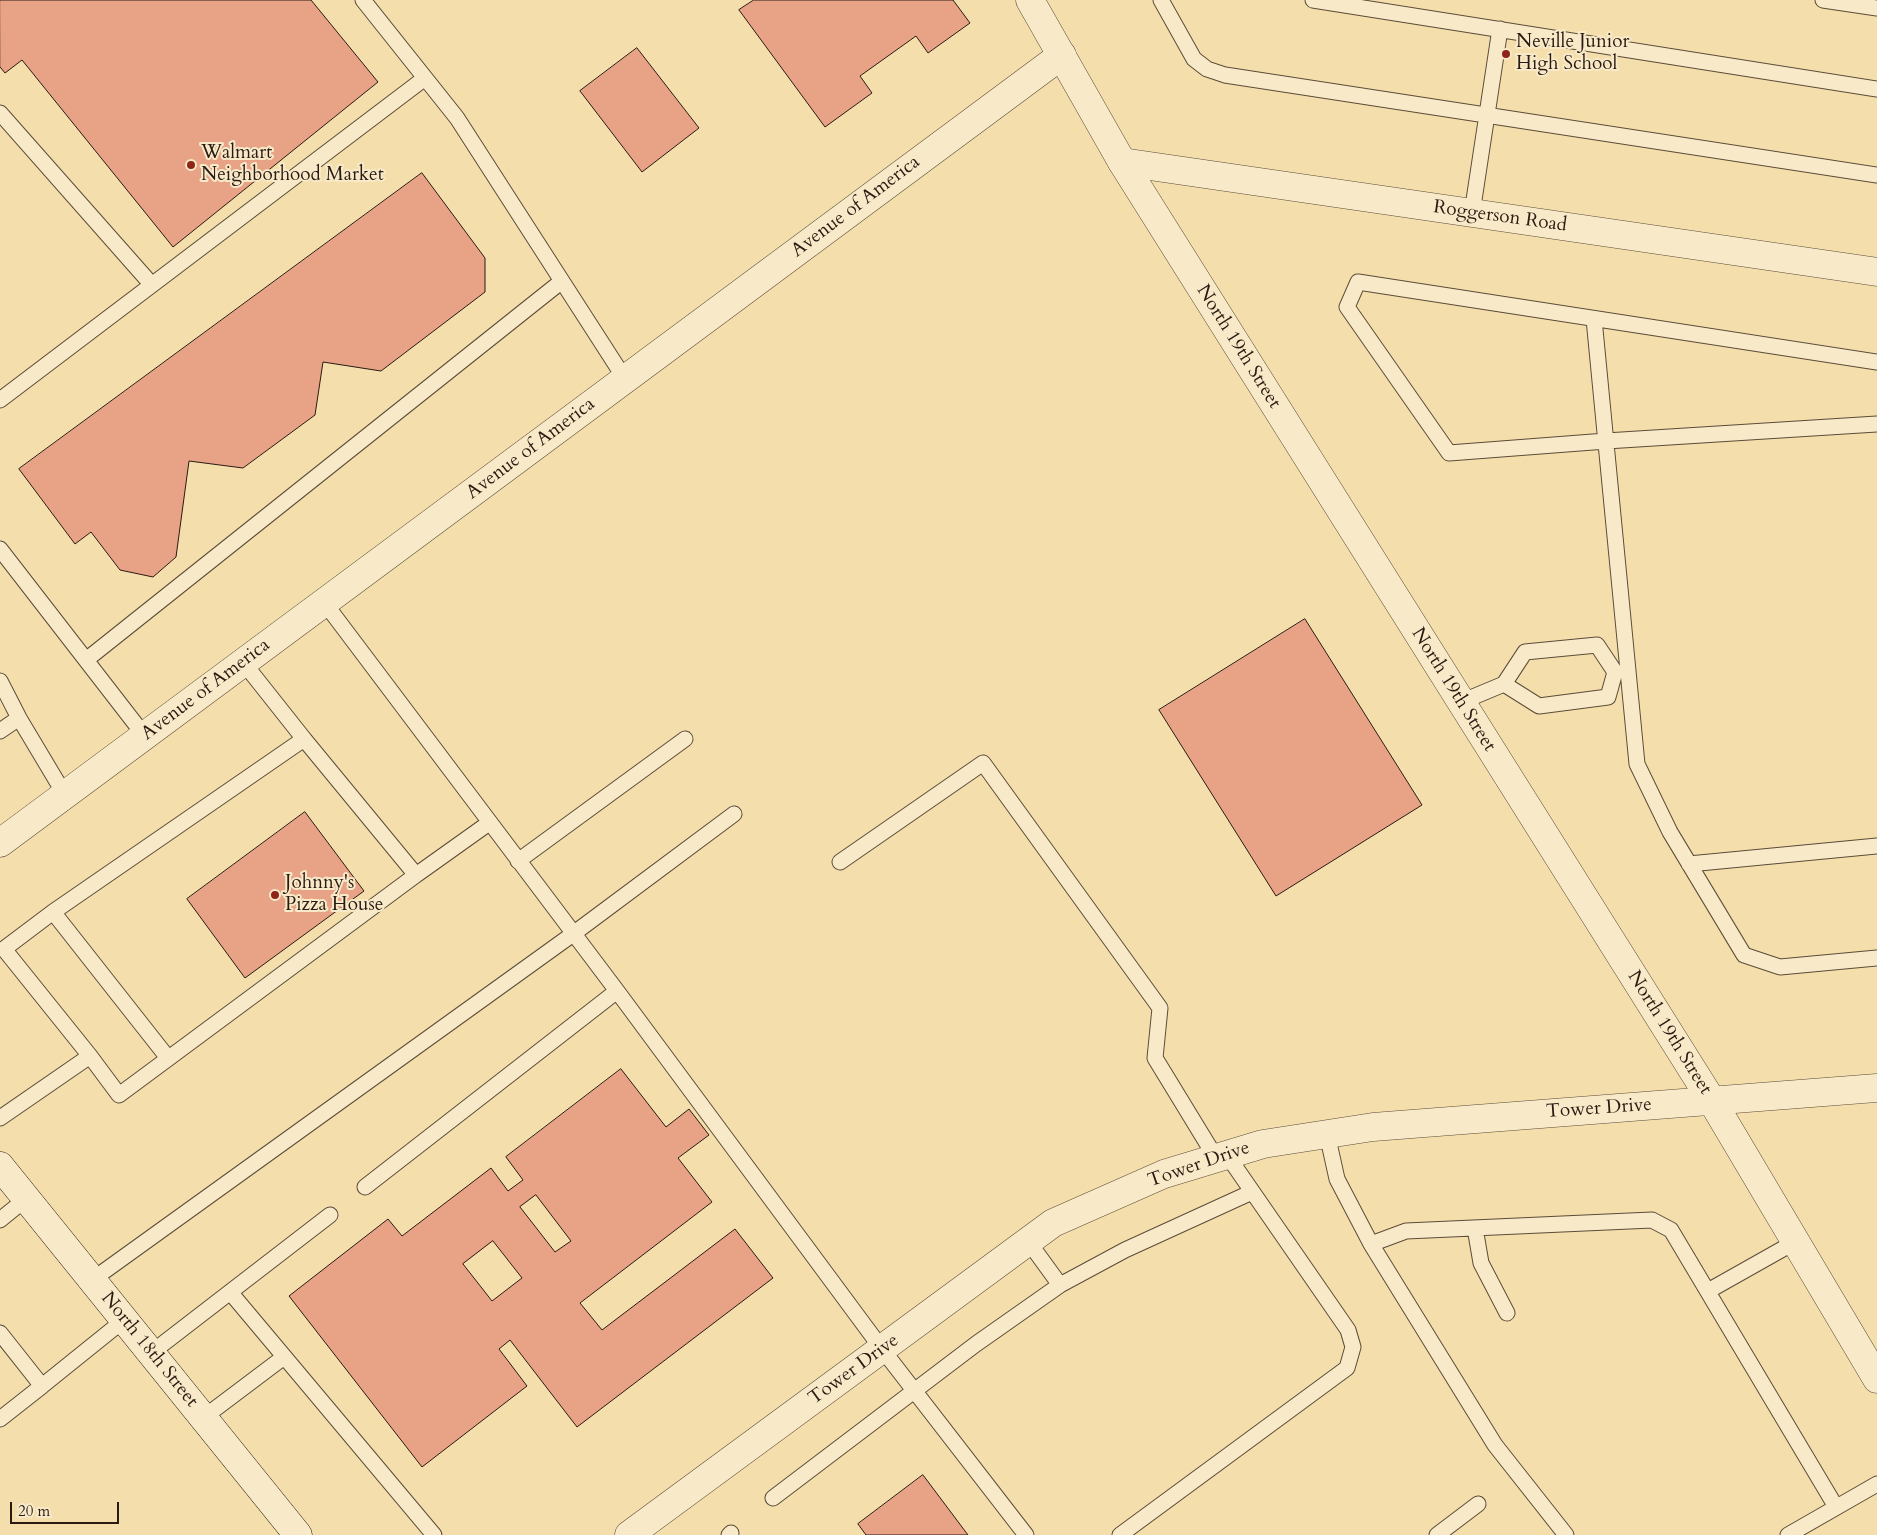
<!DOCTYPE html>
<style>
body{margin:0}
#map{position:relative;width:1877px;height:1535px;overflow:hidden;background:#f4dfac;font-family:Cardo,serif}
canvas{display:block}
.scale{position:absolute;left:10px;top:1502px;width:109px;height:22px;box-sizing:border-box;border:2px solid #2a1a12;border-top:0;padding-left:6px;font-size:15px;line-height:18px;white-space:nowrap;color:#2a1a12;-webkit-text-stroke:4px #f8eac9;paint-order:stroke}
</style>
<div id="map">
<canvas width="1877" height="1535"></canvas>
<div class="scale">20 m</div>
</div>
<script>
const context = document.querySelector('canvas').getContext('2d');
context.lineJoin = 'round';
function fillPath(path, color) {
  context.fillStyle = color;
  context.fill(path, 'evenodd');
}
function stroke(path, color, width, dash) {
  context.strokeStyle = color;
  context.lineWidth = width;
  context.lineCap = dash ? 'butt' : 'round';
  context.setLineDash(dash || []);
  context.stroke(path);
}
function label(font, color, halo, rows, align = 'center') {
  context.font = font + ' Cardo,serif';
  context.lineWidth = 4;
  context.setLineDash([]);
  context.textBaseline = 'middle';
  context.strokeStyle = halo;
  context.fillStyle = color;
  for (const [text, x, y, turn = 0] of rows) {
    context.save();
    context.translate(x, y);
    context.rotate((+turn || 0) * Math.PI / 180);
    context.textAlign = isNaN(turn) ? turn : align;
    if (halo) context.strokeText(text, 0, 0);
    context.fillText(text, 0, 0);
    context.restore();
  }
}
const building = new Path2D(`
 M 0,0 L 311,0 L 378,82 L 173,247 L 22,60 L 5,73 L 0,67 Z
 M 754,0 L 953,0 L 970,23 L 928,53 L 916,36 L 860,76 L 872,93 L 825,127 L 739,10 Z
 M 637,48 L 699,128 L 642,172 L 580,91 Z
 M 422,173 L 485,258 L 485,292 L 381,371 L 323,362 L 315,415 L 243,468 L 189,461 L 176,557 L 153,577 L 120,570 L 91,532 L 75,544 L 19,469 Z
 M 1305,619 L 1422,805 L 1276,896 L 1159,710 Z
 M 305,812 L 364,891 L 245,978 L 187,899 Z
 M 621,1069 L 666,1127 L 689,1109 L 709,1135 L 678,1158 L 712,1202 L 580,1303 L 602,1330 L 735,1229 L 773,1278 L 577,1427 L 510,1340 L 499,1349 L 527,1386 L 422,1467 L 289,1296 L 388,1219 L 402,1236 L 491,1168 L 508,1191 L 523,1180 L 506,1157 ZM 536,1195 L 571,1241 L 555,1252 L 520,1207 ZM 493,1241 L 522,1278 L 492,1301 L 463,1264 Z
 M 923,1475 L 968,1535 L 866,1535 L 858,1524 Z`);
fillPath(building, '#e8a386');
stroke(building, '#2a1a12', 1);
const service = new Path2D(`
 M 363,0 L 457,118 L 625,379
 M 1161,0 L 1194,59 L 1207,69 L 1225,75 L 1877,175
 M 1313,0 L 1877,89
 M 1823,0 L 1877,8
 M 0,113 L 152,285
 M 1472,213 L 1500,29
 M 1594,319 L 1637,764 L 1670,832 L 1744,955 L 1780,967 L 1877,958
 M 1877,362 L 1358,282 L 1347,307 L 1449,453 L 1606,441 L 1877,424
 M 0,400 L 425,78
 M 0,549 L 144,735
 M 324,602 L 617,991 L 882,1349 L 1026,1535
 M 1597,645 L 1615,672 L 1608,697 L 1539,706 L 1504,684 L 1525,652 Z
 M 86,660 L 562,281
 M 0,681 L 19,718 L 65,795
 M 1461,702 L 1504,684
 M 0,731 L 19,718
 M 518,861 L 685,739
 M 840,862 L 983,763 L 1160,1008 L 1155,1058 L 1216,1158
 M 1689,864 L 1877,846
 M 416,875 L 489,823
 M 53,912 L 168,1058
 M 90,1056 L 119,1095 L 416,875 L 304,739
 M 0,1118 L 90,1056 L 4,949 L 53,912 L 304,739 L 243,662
 M 1327,1134 L 1337,1179 L 1371,1244 L 1495,1445 L 1566,1535
 M 365,1187 L 617,991
 M 0,1220 L 27,1198
 M 1475,1228 L 1481,1263 L 1507,1313
 M 1028,1241 L 1060,1285
 M 1371,1244 L 1406,1231 L 1652,1220 L 1671,1230 L 1836,1507
 M 92,1280 L 573,934 L 734,814
 M 1708,1291 L 1795,1242
 M 230,1292 L 434,1535
 M 0,1333 L 42,1386 L 0,1419
 M 151,1353 L 330,1215
 M 42,1386 L 124,1320
 M 203,1418 L 284,1357
 M 773,1498 L 976,1344 L 1060,1285 L 1125,1250 L 1252,1192
 M 729,1535 L 731,1533
 M 1120,1535 L 1347,1368 L 1353,1347 L 1348,1330 L 1227,1155
 M 1437,1535 L 1478,1504
 M 1788,1535 L 1877,1484`);
const minor = new Path2D(`
 M 1122,162 L 1877,272
 M 0,843 L 1062,55`);
const tertiary = new Path2D(`
 M 1030,0 L 1122,162 L 1712,1101 L 1877,1379
 M 629,1535 L 1053,1223 L 1164,1174 L 1263,1144 L 1373,1127 L 1877,1088`);
const secondary = new Path2D(`
 M 0,1166 L 298,1535`);
stroke(service, '#5c4b38', 17);
stroke(minor, '#5c4b38', 29);
stroke(tertiary, '#5c4b38', 29);
stroke(secondary, '#2a1a12', 29);
stroke(service, '#f8eac9', 15);
stroke(minor, '#f8eac9', 28);
stroke(tertiary, '#f8eac9', 28);
stroke(secondary, '#f8eac9', 28);
for (const [x, y, r, color] of [
 [1506,54,5,"#8f2418"],
 [191,165,5,"#8f2418"],
 [275,895,5,"#8f2418"]
]) {
  const dot = new Path2D();
  dot.arc(x, y, r, 0, 2 * Math.PI);
  context.fillStyle = color;
  context.fill(dot);
  stroke(dot, '#f8eac9', 2);
}
label('19px', '#2a1a12', '#f8eac9', [
 ["Neville Junior",1516,43],
 ["High School",1516,65],
 ["Walmart",201,154],
 ["Neighborhood Market",201,176],
 ["Johnny's",285,884],
 ["Pizza House",285,906]
], 'left');
label('19px', '#2a1a12', '#f8eac9', [
 ["Avenue of America",856,207,-37],
 ["Roggerson Road",1500,217,8],
 ["North 19th Street",1238,347,58],
 ["Avenue of America",531,449,-37],
 ["Avenue of America",206,690,-37],
 ["North 19th Street",1453,690,58],
 ["North 19th Street",1669,1033,58],
 ["Tower Drive",1599,1109,-4],
 ["Tower Drive",1199,1165,-19],
 ["North 18th Street",149,1350,51],
 ["Tower Drive",854,1370,-36]
]);
</script>
